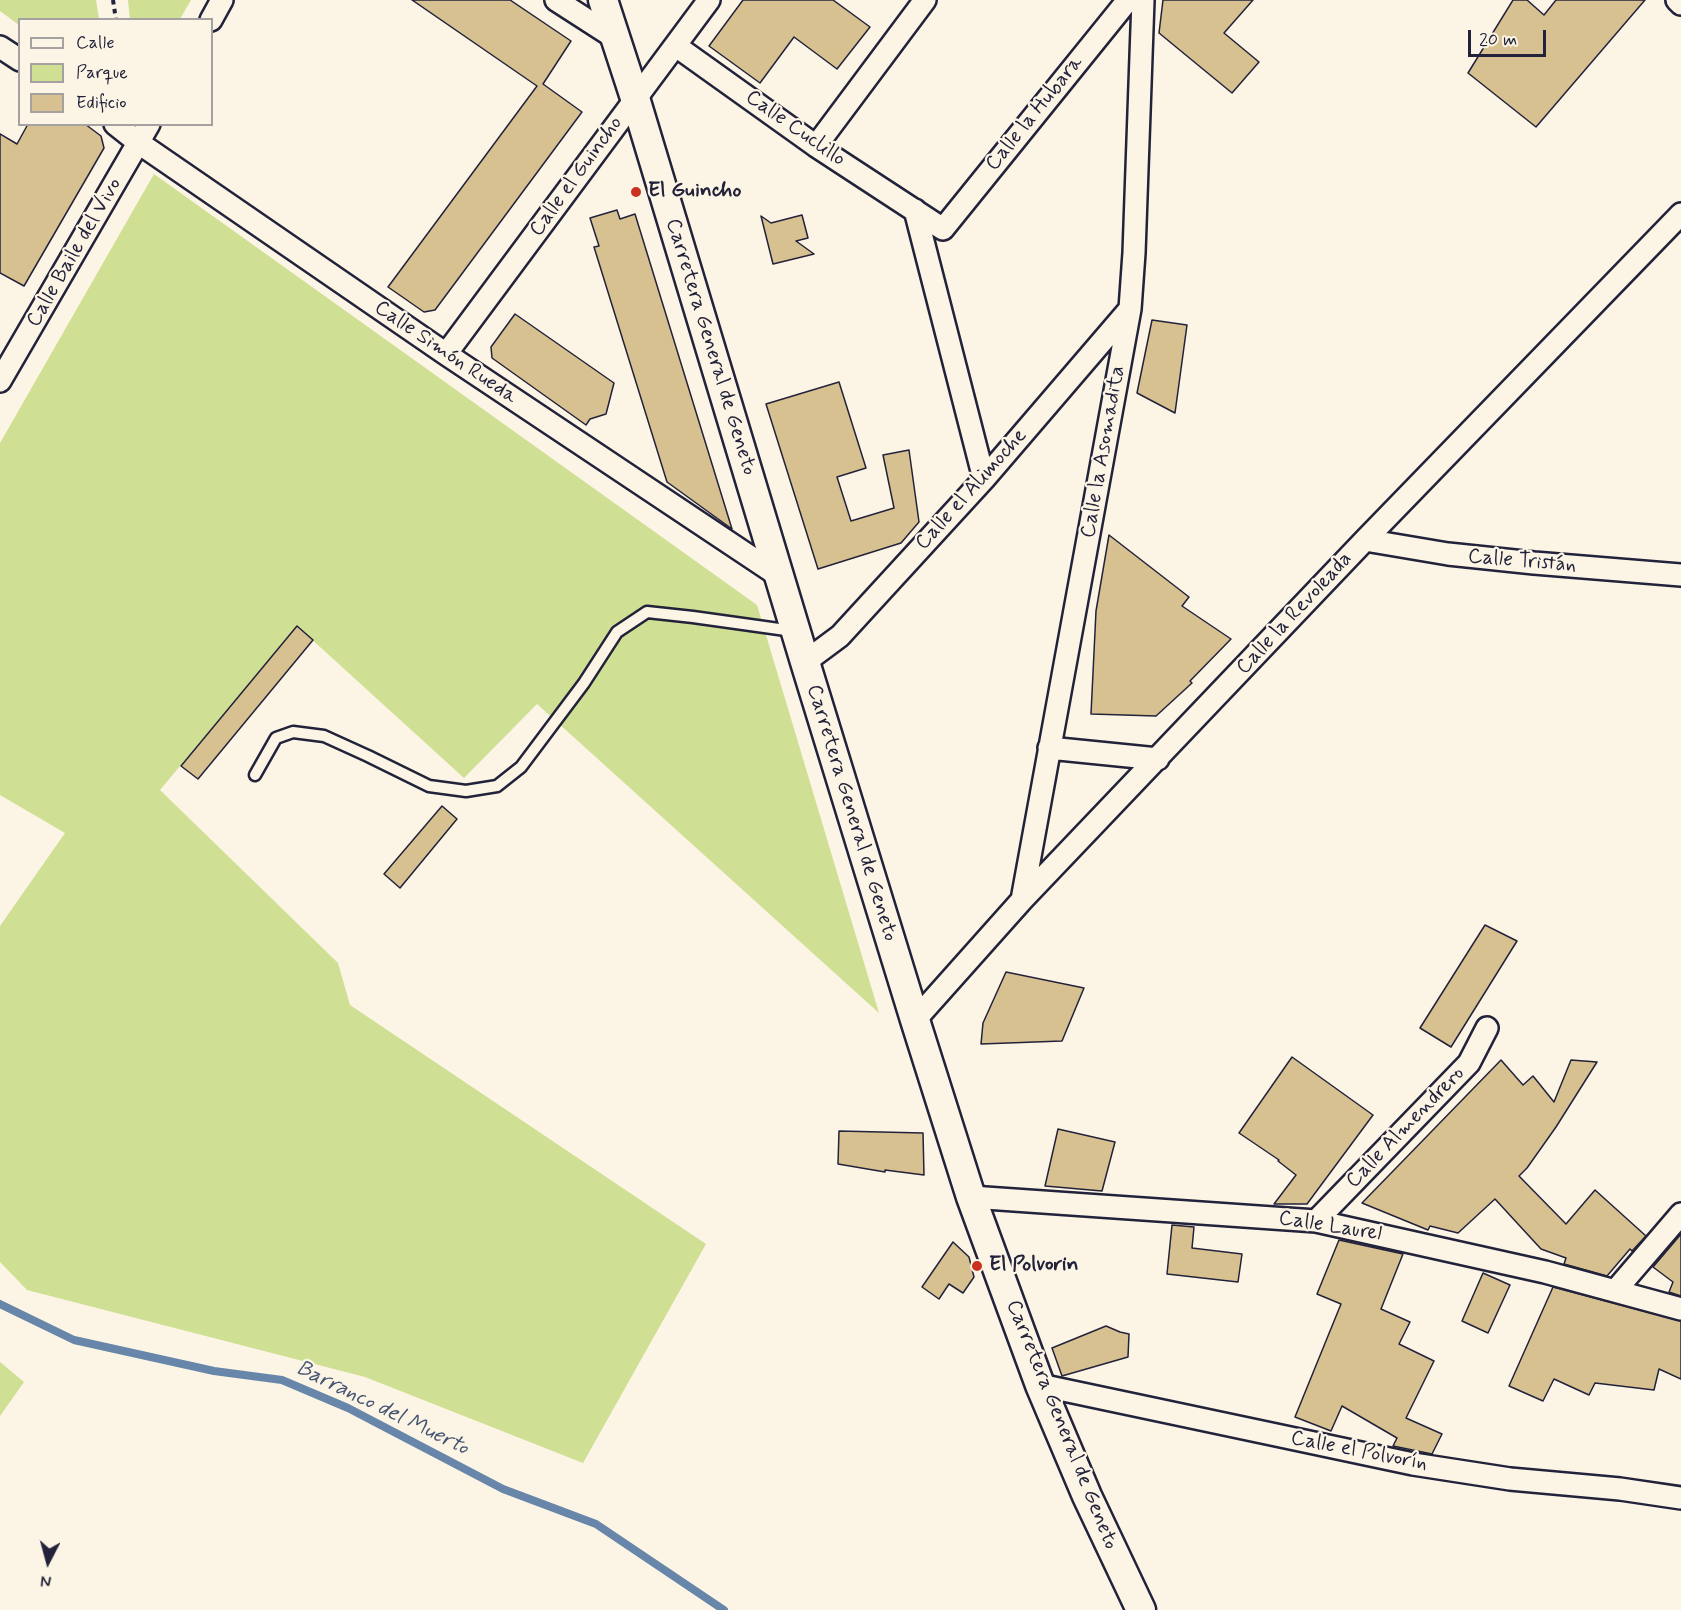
<!DOCTYPE html>
<meta charset="utf-8">
<style>
body{margin:0}
#map{position:relative;width:1681px;height:1610px;overflow:hidden;background:#fcf5e5;font-family:Mynerve,sans-serif}
canvas{display:block}
.legend{position:absolute;left:18px;top:18px;width:195px;height:108px;box-sizing:border-box;background:#fcf5e5;border:2px solid #a5a1a1;margin:0;padding:8px 10px;list-style:none;font-size:18px;color:#22223b}
.legend li{display:flex;align-items:center;gap:12px;height:30px}
.legend b{width:30px;border:2px solid #a5a1a1}
.north{position:absolute;left:18px;top:1532px;width:60px;height:60px;-webkit-text-stroke:4px #fcf5e5;paint-order:stroke;rotate:186deg;font-size:16px;font-weight:700;line-height:24px;text-align:center;color:#22223b}
.north::after{content:'';display:block;margin:auto;width:21px;height:27px;background:#22223b;clip-path:polygon(50% 0,100% 100%,50% 72%,0 100%)}
.scale{position:absolute;left:1468px;top:30px;width:78px;height:27px;box-sizing:border-box;border:3px solid #22223b;border-top:0;padding-left:8px;font-size:18px;line-height:21px;white-space:nowrap;color:#22223b;-webkit-text-stroke:4px #fcf5e5;paint-order:stroke}
</style>
<div id="map">
<canvas width="1681" height="1610"></canvas>
<ul class="legend">
<li><b style="height:8px;background:#fcf5e5"></b>Calle</li>
<li><b style="height:16px;background:#cfdf93"></b>Parque</li>
<li><b style="height:16px;background:#d8c190"></b>Edificio</li>
</ul>
<div class="north">N</div>
<div class="scale">20 m</div>
</div>
<script>
const context = document.querySelector('canvas').getContext('2d');
context.lineJoin = 'round';
function fillPath(path, color) {
  context.fillStyle = color;
  context.fill(path, 'evenodd');
}
function stroke(path, color, width, dash) {
  context.strokeStyle = color;
  context.lineWidth = width;
  context.lineCap = dash ? 'butt' : 'round';
  context.setLineDash(dash || []);
  context.stroke(path);
}
function label(font, color, halo, rows, align = 'center') {
  context.font = font + ' Mynerve,sans-serif';
  context.lineWidth = 4.5;
  context.setLineDash([]);
  context.textBaseline = 'middle';
  context.strokeStyle = halo;
  context.fillStyle = color;
  for (const [text, x, y, turn = 0] of rows) {
    context.save();
    context.translate(x, y);
    context.rotate((+turn || 0) * Math.PI / 180);
    context.textAlign = isNaN(turn) ? turn : align;
    if (halo) context.strokeText(text, 0, 0);
    context.fillText(text, 0, 0);
    context.restore();
  }
}
fillPath(new Path2D(`
 M 0,0 L 96,0 L 99,19 L 20,20 L 19,25 L 0,11 Z
 M 128,0 L 191,0 L 180,19 L 130,20 Z
 M 154,174 L 757,605 L 879,1013 L 537,704 L 464,778 L 297,626 L 160,790 L 338,963 L 350,1005 L 706,1244 L 583,1463 L 365,1377 L 27,1290 L 0,1262 L 0,926 L 65,833 L 0,795 L 0,443 Z
 M 0,1362 L 24,1382 L 0,1416 Z`), '#cfdf93');
stroke(new Path2D(`
 M 0,1304 L 74,1340 L 214,1371 L 282,1380 L 348,1408 L 503,1489 L 596,1524 L 724,1610`), '#6786a9', 8);
const building = new Path2D(`
 M 412,0 L 510,0 L 571,41 L 543,84 L 582,112 L 435,310 L 424,312 L 388,287 L 537,86 Z
 M 743,0 L 833,0 L 870,27 L 837,69 L 794,37 L 760,83 L 709,46 Z
 M 1163,0 L 1253,0 L 1224,33 L 1259,62 L 1232,93 L 1159,33 Z
 M 1513,0 L 1527,0 L 1544,15 L 1556,0 L 1645,0 L 1536,127 L 1468,73 Z
 M 28,124 L 85,124 L 101,136 L 104,148 L 24,286 L 0,273 L 0,134 L 17,144 Z
 M 617,210 L 620,219 L 635,214 L 732,529 L 667,482 L 594,247 L 599,246 L 590,218 Z
 M 802,215 L 808,238 L 796,241 L 814,254 L 773,264 L 761,216 L 771,223 Z
 M 515,314 L 614,383 L 606,414 L 590,419 L 586,425 L 492,358 L 491,347 Z
 M 1152,320 L 1187,325 L 1175,413 L 1137,393 Z
 M 839,382 L 866,468 L 837,477 L 851,521 L 894,508 L 883,455 L 909,450 L 919,522 L 901,543 L 818,569 L 766,404 Z
 M 1109,535 L 1189,597 L 1182,606 L 1231,639 L 1190,681 L 1192,683 L 1156,716 L 1091,714 L 1096,611 Z
 M 297,626 L 313,640 L 198,779 L 181,766 Z
 M 442,806 L 457,819 L 400,888 L 384,874 Z
 M 1485,925 L 1517,941 L 1451,1047 L 1420,1028 Z
 M 1006,972 L 1084,988 L 1062,1041 L 981,1044 L 983,1023 Z
 M 1292,1057 L 1373,1115 L 1307,1204 L 1274,1204 L 1296,1175 L 1278,1161 L 1279,1160 L 1239,1133 Z
 M 1501,1060 L 1523,1085 L 1533,1076 L 1554,1102 L 1571,1060 L 1597,1062 L 1556,1127 L 1527,1168 L 1519,1176 L 1566,1224 L 1595,1190 L 1646,1236 L 1632,1251 L 1630,1249 L 1607,1276 L 1564,1264 L 1566,1258 L 1541,1249 L 1495,1199 L 1458,1233 L 1430,1226 L 1428,1230 L 1362,1203 Z
 M 1058,1129 L 1115,1142 L 1102,1191 L 1045,1186 Z
 M 839,1131 L 923,1133 L 924,1175 L 885,1170 L 885,1172 L 838,1164 Z
 M 1172,1225 L 1194,1227 L 1192,1248 L 1242,1254 L 1238,1282 L 1167,1274 Z
 M 1681,1234 L 1681,1296 L 1669,1292 L 1673,1282 L 1653,1267 Z
 M 1339,1240 L 1403,1254 L 1381,1309 L 1410,1322 L 1399,1344 L 1434,1361 L 1406,1418 L 1442,1434 L 1432,1454 L 1393,1446 L 1397,1438 L 1342,1406 L 1331,1431 L 1295,1417 L 1341,1304 L 1317,1294 Z
 M 953,1242 L 969,1257 L 974,1277 L 963,1293 L 949,1284 L 939,1299 L 922,1287 Z
 M 1483,1273 L 1510,1285 L 1488,1333 L 1462,1321 Z
 M 1553,1287 L 1681,1321 L 1681,1379 L 1659,1369 L 1654,1390 L 1595,1383 L 1589,1395 L 1554,1379 L 1543,1401 L 1509,1386 Z
 M 1106,1326 L 1120,1332 L 1129,1334 L 1128,1357 L 1062,1376 L 1052,1348 Z`);
fillPath(building, '#d8c190');
stroke(building, '#22223b', 1.5);
const lane = new Path2D(`
 M 255,775 L 276,738 L 293,732 L 324,736 L 368,756 L 429,786 L 466,791 L 497,786 L 521,767 L 584,683 L 617,632 L 647,612 L 693,617 L 793,631`);
const street = new Path2D(`
 M 556,0 L 615,38
 M 1677,0 L 1681,4
 M 211,20 L 222,0
 M 676,46 L 816,146 L 943,229 L 1128,0
 M 0,47 L 20,60
 M 115,124 L 139,143 L 446,354 L 779,576
 M 816,146 L 925,0
 M 915,210 L 984,479
 M 446,354 L 709,0
 M 0,381 L 149,124
 M 1365,540 L 1448,554 L 1534,563 L 1681,575
 M 805,662 L 840,636 L 984,479 L 1129,310
 M 1049,748 L 1158,759
 M 1022,900 L 1130,309 L 1134,253 L 1143,0
 M 915,1020 L 1022,900 L 1365,540 L 1681,214
 M 971,1197 L 1316,1221 L 1545,1272 L 1681,1309
 M 1316,1221 L 1469,1063 L 1487,1028
 M 1615,1291 L 1681,1214
 M 1040,1385 L 1413,1464 L 1510,1479 L 1620,1489 L 1681,1498`);
const secondary = new Path2D(`
 M 603,0 L 635,98 L 805,662 L 915,1020 L 971,1197 L 1040,1385 L 1087,1496 L 1141,1610`);
stroke(lane, '#22223b', 15);
stroke(street, '#22223b', 26);
stroke(secondary, '#22223b', 33);
stroke(new Path2D(`
 M 113,0 L 116,20`), '#22223b', 4, [4.5, 4.5]);
stroke(lane, '#fcf5e5', 10);
stroke(street, '#fcf5e5', 21);
stroke(secondary, '#fcf5e5', 28);
for (const [x, y, r, color] of [
 [636,192,6,"#c8321e"],
 [977,1266,6,"#c8321e"]
]) {
  const dot = new Path2D();
  dot.arc(x, y, r, 0, 2 * Math.PI);
  context.fillStyle = color;
  context.fill(dot);
  stroke(dot, '#fcf5e5', 2);
}
label('21px', '#22223b', '#fcf5e5', [
 ["Calle la Hubara",1035,114,-51],
 ["Calle Cuclillo",795,129,35],
 ["Calle el Guincho",577,177,-54],
 ["Calle Baile del Vivo",75,253,-60],
 ["Carretera General de Geneto",710,347,73],
 ["Calle Simón Rueda",445,353,34],
 ["Calle la Asomadita",1104,452,-80],
 ["Calle el Alimoche",972,490,-48],
 ["Calle Tristán",1522,562,5],
 ["Calle la Revoleada",1295,614,-47],
 ["Carretera General de Geneto",851,813,73],
 ["Calle Almendrero",1406,1128,-46],
 ["Calle Laurel",1330,1227,9],
 ["Carretera General de Geneto",1061,1425,68],
 ["Calle el Polvorín",1359,1452,11]
]);
label('bold 21px', '#22223b', '#fcf5e5', [
 ["El Guincho",648,192],
 ["El Polvorin",989,1266]
], 'left');
label('italic 22px', '#445472', '#fcf5e5', [
 ["Barranco del Muerto",382,1409,26]
]);
</script>
